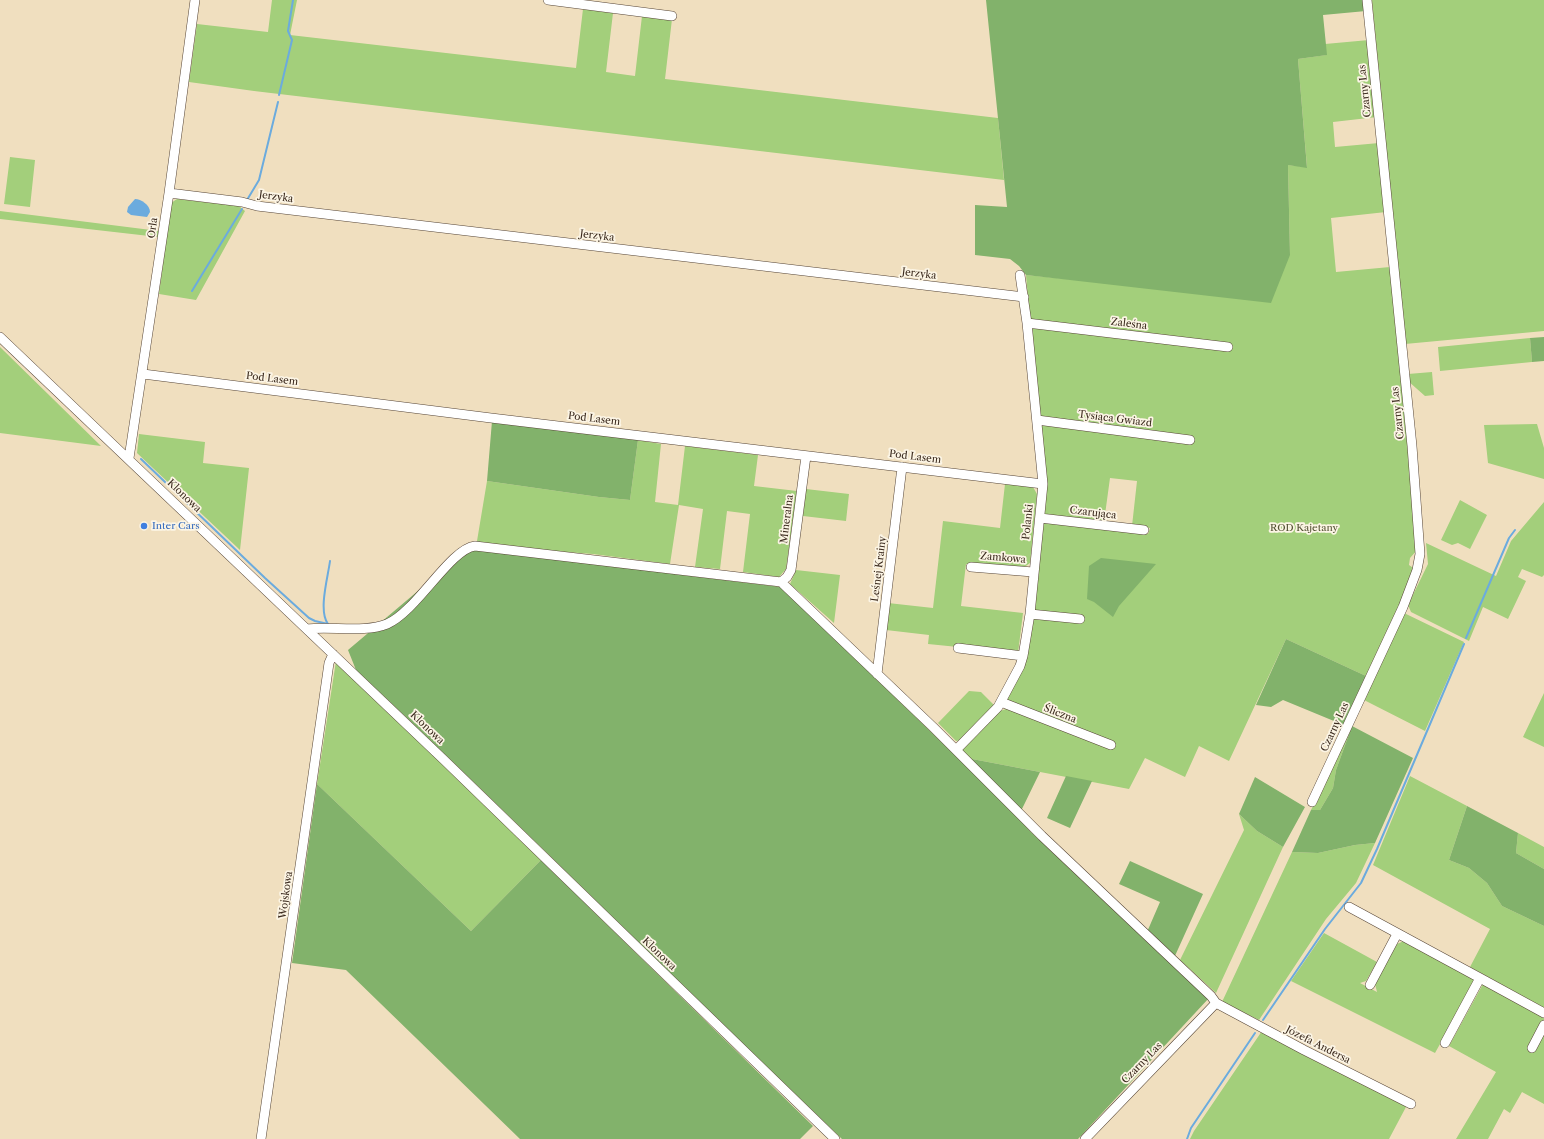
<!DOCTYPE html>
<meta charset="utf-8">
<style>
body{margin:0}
canvas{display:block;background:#f0dfbf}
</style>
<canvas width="1544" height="1139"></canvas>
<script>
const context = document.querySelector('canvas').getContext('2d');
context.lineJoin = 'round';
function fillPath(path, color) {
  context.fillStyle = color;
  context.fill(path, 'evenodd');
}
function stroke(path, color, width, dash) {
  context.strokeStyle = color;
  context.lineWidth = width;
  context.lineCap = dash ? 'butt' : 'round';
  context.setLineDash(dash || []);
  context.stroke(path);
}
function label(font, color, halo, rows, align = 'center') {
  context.font = font + ' "Libre Caslon Text",serif';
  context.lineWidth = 3.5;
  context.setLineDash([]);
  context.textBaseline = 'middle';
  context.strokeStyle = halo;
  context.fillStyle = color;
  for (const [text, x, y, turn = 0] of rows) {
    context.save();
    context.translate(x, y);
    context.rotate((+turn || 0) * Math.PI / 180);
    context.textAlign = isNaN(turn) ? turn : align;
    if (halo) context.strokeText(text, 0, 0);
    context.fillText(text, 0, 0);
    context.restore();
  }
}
fillPath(new Path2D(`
 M 272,0 L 297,0 L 290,35 L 576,68 L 583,9 L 613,13 L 606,72 L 635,76 L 642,16 L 672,19 L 665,79 L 998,118 L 1004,180 L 254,91 L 189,82 L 197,24 L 268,32 Z
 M 1372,0 L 1544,0 L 1544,331 L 1405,344 Z
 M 1369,40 L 1377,117 L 1333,122 L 1335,147 L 1379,143 L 1386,212 L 1331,218 L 1336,272 L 1390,267 L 1418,549 L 1410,558 L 1409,565 L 1416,570 L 1366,676 L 1286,639 L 1229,761 L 1199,746 L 1185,777 L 1145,758 L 1129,789 L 967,758 L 960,750 L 1000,711 L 1009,708 L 1006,700 L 1033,610 L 1044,522 L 1148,534 L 1150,528 L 1132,526 L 1137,481 L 1110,478 L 1104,522 L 1045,514 L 1046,479 L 1039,427 L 1043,425 L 1192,443 L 1193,437 L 1038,418 L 1026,275 L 1097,282 L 1290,255 L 1288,165 L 1307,167 L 1298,59 L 1326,55 L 1325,44 Z
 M 10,157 L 35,160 L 30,207 L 4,204 Z
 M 177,199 L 239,206 L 245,211 L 196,300 L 159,294 L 171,203 Z
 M 0,211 L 159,231 L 158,237 L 0,219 Z
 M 1530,338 L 1532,362 L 1440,371 L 1438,347 Z
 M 0,347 L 101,446 L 0,433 Z
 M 1432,372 L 1434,395 L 1425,396 L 1408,381 L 1408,374 Z
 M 1537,424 L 1544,448 L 1544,479 L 1488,463 L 1484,425 Z
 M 139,434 L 205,442 L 203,463 L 249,468 L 240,550 L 137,453 Z
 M 638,440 L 661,444 L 655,502 L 678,505 L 685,446 L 758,455 L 754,486 L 797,491 L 786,569 L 779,577 L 743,572 L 750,514 L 727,511 L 720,569 L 695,567 L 703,509 L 679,505 L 670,564 L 593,554 L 513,548 L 477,541 L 487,481 L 599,497 L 630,500 Z
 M 1005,484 L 1033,487 L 1037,494 L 1030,563 L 1023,568 L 966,564 L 961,606 L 1023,613 L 1018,653 L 928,644 L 929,635 L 886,630 L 888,603 L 933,608 L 943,521 L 1000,528 Z
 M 806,489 L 849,494 L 846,521 L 803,516 Z
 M 1460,500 L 1487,515 L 1470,549 L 1458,543 L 1452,545 L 1441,540 Z
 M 1544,502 L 1544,575 L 1542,577 L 1522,569 L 1518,577 L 1526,581 L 1508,619 L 1483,607 L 1469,641 L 1411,612 L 1408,605 L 1428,564 L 1426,543 L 1496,576 L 1511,541 Z
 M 796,570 L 840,575 L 834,623 L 790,584 Z
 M 1404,613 L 1464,642 L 1425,731 L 1364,700 Z
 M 336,661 L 541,860 L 471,931 L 317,784 Z
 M 969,691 L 981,692 L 995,706 L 962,740 L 956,741 L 938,723 Z
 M 1544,693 L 1544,747 L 1523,737 Z
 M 1352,726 L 1336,770 L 1333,788 L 1320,810 L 1311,810 Z
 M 1410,776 L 1467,806 L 1449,860 L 1469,868 L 1487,883 L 1502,906 L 1544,926 L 1544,1008 L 1470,967 L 1490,929 L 1373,865 Z
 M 1239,814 L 1257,831 L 1283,847 L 1216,993 L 1180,960 L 1244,830 Z
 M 1518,833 L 1544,847 L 1544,869 L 1516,853 Z
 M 1375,843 L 1356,883 L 1326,919 L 1259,1020 L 1222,1002 L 1292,852 L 1318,853 L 1355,845 Z
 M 1324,933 L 1377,962 L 1366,981 L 1360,983 L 1377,992 L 1375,984 L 1397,944 L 1406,940 L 1474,979 L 1474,983 L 1435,1053 L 1291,981 Z
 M 1483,984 L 1544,1016 L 1544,1104 L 1522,1092 L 1510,1113 L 1504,1109 L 1488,1139 L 1456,1139 L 1496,1072 L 1449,1046 Z
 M 1262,1031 L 1401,1102 L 1406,1107 L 1389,1139 L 1190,1139 L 1194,1131 Z`), '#a3cf7b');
fillPath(new Path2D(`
 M 986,0 L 1365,0 L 1366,11 L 1323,15 L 1327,55 L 1298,59 L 1307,168 L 1288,165 L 1290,255 L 1271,303 L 1026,275 L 1019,266 L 1010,259 L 975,255 L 975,205 L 1007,207 Z
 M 1544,337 L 1544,361 L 1532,362 L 1530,338 Z
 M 492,421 L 638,440 L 630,500 L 599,497 L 487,481 Z
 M 477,541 L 592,564 L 781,587 L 1011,809 L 1031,832 L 1209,998 L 1078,1139 L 842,1139 C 679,984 520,824 356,670 L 348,650 Z
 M 1101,558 L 1156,564 L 1119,606 L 1113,617 L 1094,602 L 1087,599 L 1089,566 Z
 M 1286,639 L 1366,676 L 1346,726 L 1283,700 L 1271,707 L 1256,705 Z
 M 1352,726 L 1413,758 L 1375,843 L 1355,845 L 1318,853 L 1292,852 L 1311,810 L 1320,810 L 1333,788 L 1336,770 Z
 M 967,758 L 1040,772 L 1021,811 Z
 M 1066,776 L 1092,781 L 1070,828 L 1047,818 Z
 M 1255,777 L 1305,807 L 1283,847 L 1257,831 L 1239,814 Z
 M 317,784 L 471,931 L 541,860 L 813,1126 L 800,1139 L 520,1139 L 346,970 L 292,963 Z
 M 1467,806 L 1518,833 L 1516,853 L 1544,869 L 1544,926 L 1502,906 L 1487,883 L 1469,868 L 1449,860 Z
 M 1130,861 L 1203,894 L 1174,958 L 1147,932 L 1160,902 L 1119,884 Z`), '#82b26b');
fillPath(new Path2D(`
 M 135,199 C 141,199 150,205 150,212 L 147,217 L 131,215 L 127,212 L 128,207 Z`), '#6babde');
stroke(new Path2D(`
 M 279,95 L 292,40 L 288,31 L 293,0
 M 247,200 L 259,180 L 278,102
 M 192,291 L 242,209
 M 141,459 L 265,578 L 309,618 L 315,621 L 328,624 C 318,611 328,577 330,561
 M 1466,638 L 1509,538 L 1515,530
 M 1263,1020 L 1325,929 L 1361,883 L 1377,849 L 1464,644
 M 1187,1139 L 1191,1128 L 1255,1033`), '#6babde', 2);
const minor = new Path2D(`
 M 548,0 L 672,16
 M 169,193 L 242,202 L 257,206 L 1024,297
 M 1027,323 L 1228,347
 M 0,337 L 443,759 L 835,1139
 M 143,374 L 491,418 L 1043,484
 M 1037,420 L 1190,440
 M 129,458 L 169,193 L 195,0
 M 1040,518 L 1144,530
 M 971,567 L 1033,572
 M 781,582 L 787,577 L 791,570 L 806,456
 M 1030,614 L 1080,619
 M 307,629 C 331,626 365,633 387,624 C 417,611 450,549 475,546 L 781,582 L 933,727 L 1042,836 L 1211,996 L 1216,1003
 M 958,648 L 1023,656
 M 877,674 L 902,467
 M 1001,702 L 1111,745
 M 956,750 L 998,707 L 1020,666 L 1023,656 L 1030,614 L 1043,484 L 1027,323 L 1020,275
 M 1312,802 L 1403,607 L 1417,570 L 1420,554 L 1412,446 L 1367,0
 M 1349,907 L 1480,978 L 1445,1043
 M 1480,978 L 1544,1013
 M 1370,985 L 1397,934
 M 1216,1003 L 1304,1050 L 1411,1104
 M 1532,1048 L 1544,1025
 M 261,1139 L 329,663 L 333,654
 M 1085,1139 L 1216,1003`);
stroke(minor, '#564536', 10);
stroke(minor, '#fff', 9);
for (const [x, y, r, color] of [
 [144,526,4,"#3f7fe0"]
]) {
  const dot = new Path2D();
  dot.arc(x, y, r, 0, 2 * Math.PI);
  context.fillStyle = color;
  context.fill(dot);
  stroke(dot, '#fcf5e5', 1.5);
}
label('10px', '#3b2a1e', '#fcf5e5', [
 ["Czarny Las",1365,91,-96],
 ["Jerzyka",276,197,8],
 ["Orla",153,228,-82],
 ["Jerzyka",597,236,7],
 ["Jerzyka",919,274,7],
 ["Zaleśna",1129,324,7],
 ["Pod Lasem",272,379,7],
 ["Czarny Las",1398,413,-96],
 ["Pod Lasem",594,419,7],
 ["Tysiąca Gwiazd",1115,419,7],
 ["Pod Lasem",915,457,7],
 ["Klonowa",184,496,44],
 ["Czarująca",1093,513,7],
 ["Mineralna",787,519,-83],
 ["Polanki",1028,522,-84],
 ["Zamkowa",1003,558,5],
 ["Leśnej Krainy",879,569,-83],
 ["Śliczna",1060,714,21],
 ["Czarny Las",1335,727,-65],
 ["Klonowa",427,728,44],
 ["Wojskowa",286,895,-82],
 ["Klonowa",659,954,44],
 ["Józefa Andersa",1318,1045,27],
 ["Czarny Las",1142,1063,-46]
]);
label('10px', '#366cbe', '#fcf5e5', [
 ["Inter Cars",152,526]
], 'left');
label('10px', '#555335', '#fcf5e5', [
 ["ROD Kajetany",1304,528]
]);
</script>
